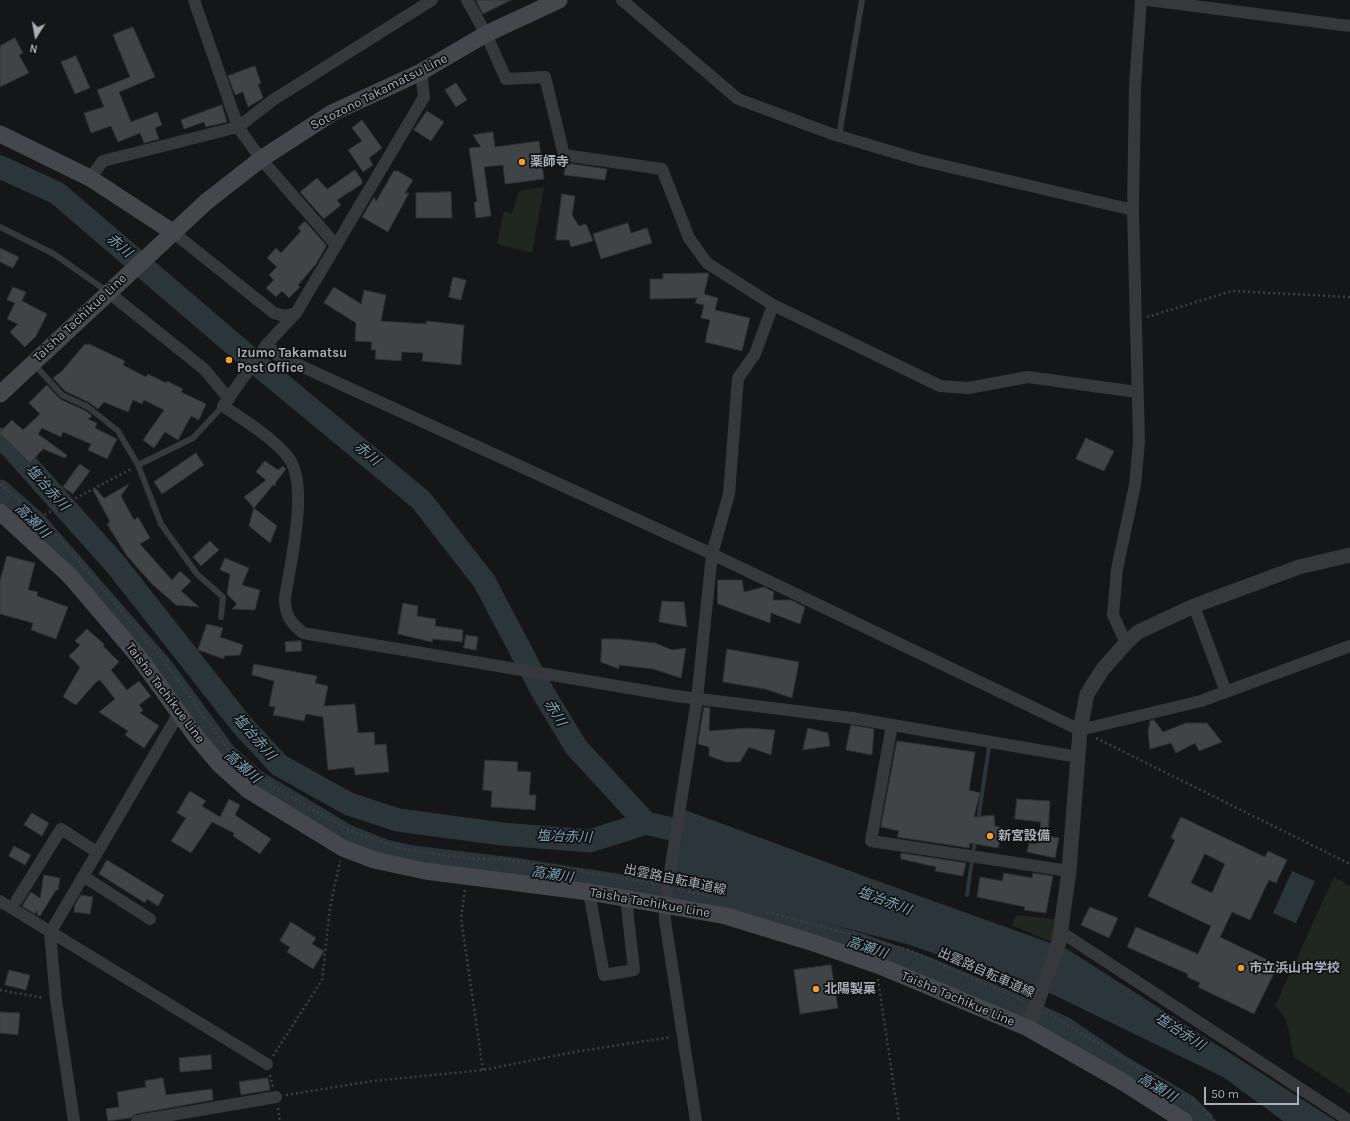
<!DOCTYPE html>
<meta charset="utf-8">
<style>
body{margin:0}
#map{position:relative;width:1350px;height:1121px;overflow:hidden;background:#151617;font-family:Karla,sans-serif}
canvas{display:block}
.north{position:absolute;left:16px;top:16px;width:40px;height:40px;-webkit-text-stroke:3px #101112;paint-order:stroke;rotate:191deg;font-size:11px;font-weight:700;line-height:16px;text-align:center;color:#a7aeb7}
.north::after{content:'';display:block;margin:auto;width:14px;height:18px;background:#a7aeb7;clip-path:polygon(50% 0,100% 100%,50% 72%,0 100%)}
.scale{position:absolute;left:1204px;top:1087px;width:95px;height:18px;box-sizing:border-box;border:2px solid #a7aeb7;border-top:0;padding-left:5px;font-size:12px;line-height:14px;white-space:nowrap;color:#a7aeb7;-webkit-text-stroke:3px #101112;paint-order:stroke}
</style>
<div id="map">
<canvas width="1350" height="1121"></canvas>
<div class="north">N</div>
<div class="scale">50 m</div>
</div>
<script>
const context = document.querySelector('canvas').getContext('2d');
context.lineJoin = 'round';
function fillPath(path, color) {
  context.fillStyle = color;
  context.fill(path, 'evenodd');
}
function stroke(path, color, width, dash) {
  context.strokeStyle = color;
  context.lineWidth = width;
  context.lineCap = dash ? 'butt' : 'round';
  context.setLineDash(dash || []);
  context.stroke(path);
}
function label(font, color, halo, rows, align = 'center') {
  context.font = font + ' Karla,"Noto Sans JP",sans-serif';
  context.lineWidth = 3.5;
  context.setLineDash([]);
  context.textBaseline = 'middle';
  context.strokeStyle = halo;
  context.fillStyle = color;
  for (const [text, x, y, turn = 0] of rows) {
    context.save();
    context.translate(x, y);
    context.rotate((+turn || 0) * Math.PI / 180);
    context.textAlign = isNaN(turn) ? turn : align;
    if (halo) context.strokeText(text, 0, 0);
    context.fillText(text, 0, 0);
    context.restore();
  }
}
fillPath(new Path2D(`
 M 544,187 L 532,253 L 497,244 L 504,211 L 512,214 L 519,191 Z
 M 1334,877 L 1350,886 L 1350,1094 L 1294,1057 L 1286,1019 L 1275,1006 Z
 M 1017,915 L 1062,920 L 1054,943 L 1011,925 Z`), '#1f2720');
fillPath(new Path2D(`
 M 685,810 L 872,879 L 1067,949 L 1336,1121 L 1283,1121 L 1223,1077 L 1054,995 L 910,945 L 673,883 Z
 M 1292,871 L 1315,881 L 1296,923 L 1273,913 Z`), '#2b363b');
stroke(new Path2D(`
 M 978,821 L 989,747
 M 967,895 L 975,840`), '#2b363b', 4);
stroke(new Path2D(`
 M 0,167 L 57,193 L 252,360 L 421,500 L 484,581 L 541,689 L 576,747 L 646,823
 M 0,439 L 11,447 L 117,566 L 242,725 L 279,765 L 349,804 L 398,820 L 502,834 L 590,841 L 646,823 L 700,836
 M 0,491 L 35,522 L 163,669 L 225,754 L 254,780 L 347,836 L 385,851 L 412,857 L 520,870 L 694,897 L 861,945 L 926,968 L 998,998 L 1064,1028 L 1117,1064 L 1187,1106 L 1202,1121`), '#2b363b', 23);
const building = new Path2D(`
 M 476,0 L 511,0 L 483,14 Z
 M 133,27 L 155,77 L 119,92 L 131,122 L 157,112 L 162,125 L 155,128 L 159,139 L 144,143 L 140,133 L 118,142 L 111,126 L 91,133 L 84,113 L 104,107 L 97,90 L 130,77 L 113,35 Z
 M 15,38 L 23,53 L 19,55 L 29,73 L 0,87 L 0,46 Z
 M 76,56 L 90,88 L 75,94 L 61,62 Z
 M 255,66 L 261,83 L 258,84 L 263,98 L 248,107 L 243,92 L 235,95 L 228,76 Z
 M 456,83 L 467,100 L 456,107 L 445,90 Z
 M 222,105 L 227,122 L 206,127 L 204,122 L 184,129 L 181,120 Z
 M 427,111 L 444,122 L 431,141 L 414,130 Z
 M 362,120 L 382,148 L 369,158 L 373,165 L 363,172 L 348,150 L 362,141 L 352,128 Z
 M 493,132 L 495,147 L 539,141 L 544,179 L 505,184 L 503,165 L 484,167 L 491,216 L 476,218 L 474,202 L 477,202 L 469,148 L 481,147 L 473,135 Z
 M 566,163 L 607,169 L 605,180 L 564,175 Z
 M 355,170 L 362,180 L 362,184 L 337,200 L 341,205 L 324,219 L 300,192 L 317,178 L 327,189 Z
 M 394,171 L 398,171 L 413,180 L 405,193 L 409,193 L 388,232 L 362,217 L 374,197 L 376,201 Z
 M 451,192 L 452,218 L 416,218 L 416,193 Z
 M 562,194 L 575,196 L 572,215 L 579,226 L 586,224 L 593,241 L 571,247 L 569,240 L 556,240 Z
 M 305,221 L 326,245 L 326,247 L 316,264 L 298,285 L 300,287 L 289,298 L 282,291 L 276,297 L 266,288 L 274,280 L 269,275 L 277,267 L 267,258 L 276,248 L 281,253 L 301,231 L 298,228 Z
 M 628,223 L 631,233 L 647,228 L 652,243 L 601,259 L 593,234 Z
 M 0,248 L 19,257 L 13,268 L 0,262 Z
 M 708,273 L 709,273 L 704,294 L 718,298 L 715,310 L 750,318 L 742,351 L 705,342 L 710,320 L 701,318 L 704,305 L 695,303 L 697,298 L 650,299 L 650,279 L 663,279 L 663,274 Z
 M 453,277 L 466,280 L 461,300 L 449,297 Z
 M 13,287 L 26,292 L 22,301 L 47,314 L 36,336 L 25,347 L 10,332 L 18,324 L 7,319 L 15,303 L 7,300 Z
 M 334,287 L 361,304 L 364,290 L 386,295 L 381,321 L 426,324 L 426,321 L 464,325 L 461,365 L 422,361 L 423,353 L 402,352 L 401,361 L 375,359 L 376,350 L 371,350 L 372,342 L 355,341 L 356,323 L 324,303 Z
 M 89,344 L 125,361 L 123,365 L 146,377 L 148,374 L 166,383 L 167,381 L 183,389 L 181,392 L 206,404 L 199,420 L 191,416 L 178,440 L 165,432 L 154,448 L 143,440 L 164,410 L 144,400 L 142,404 L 133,400 L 128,412 L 104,402 L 98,409 L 90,403 L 65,391 L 53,378 L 62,371 L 84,345 Z
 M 47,385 L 60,399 L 86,411 L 92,416 L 88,419 L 97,423 L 95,428 L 117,439 L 107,459 L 88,450 L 91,444 L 63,432 L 61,437 L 42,428 L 38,434 L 67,455 L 65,458 L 43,449 L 30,463 L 0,434 L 0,432 L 12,420 L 23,430 L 40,414 L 29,403 Z
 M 1086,438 L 1114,451 L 1104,471 L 1076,459 Z
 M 196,453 L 204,465 L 162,494 L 154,482 Z
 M 265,461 L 278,470 L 283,466 L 286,469 L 276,482 L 275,486 L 273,485 L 254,508 L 244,497 L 266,480 L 256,472 Z
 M 80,464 L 90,471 L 73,494 L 63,487 Z
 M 129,484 L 121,496 L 134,520 L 138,517 L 150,538 L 140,544 L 172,580 L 180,571 L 191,581 L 181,591 L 199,607 L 176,605 L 152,584 L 127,556 L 107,524 L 110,522 L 93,490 L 95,488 L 104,498 Z
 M 254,508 L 277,526 L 270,543 L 249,526 Z
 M 210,541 L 219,550 L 201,566 L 193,557 Z
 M 7,556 L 35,563 L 28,590 L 38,592 L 37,596 L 68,607 L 56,639 L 31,630 L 33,623 L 0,614 L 0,581 Z
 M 225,558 L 249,568 L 242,585 L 260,590 L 255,610 L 232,609 L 237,604 L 227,594 L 230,574 L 220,570 Z
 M 718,580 L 742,580 L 744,592 L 764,587 L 774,592 L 773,600 L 791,600 L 805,607 L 800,624 L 771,613 L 770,623 L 718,604 Z
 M 662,601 L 684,602 L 687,627 L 659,622 Z
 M 403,603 L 418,606 L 417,616 L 436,619 L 435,626 L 463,630 L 462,642 L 433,639 L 432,642 L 398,634 Z
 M 207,624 L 223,628 L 220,637 L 243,645 L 240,655 L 224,656 L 224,659 L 198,650 Z
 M 87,629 L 104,644 L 103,646 L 119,662 L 111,670 L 127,690 L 139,681 L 151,696 L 139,705 L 143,710 L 140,713 L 159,726 L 144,748 L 125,735 L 128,731 L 99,712 L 115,699 L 100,680 L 96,682 L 76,705 L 63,697 L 80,667 L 69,656 L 80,645 L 75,641 Z
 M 466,635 L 478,637 L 476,650 L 464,648 Z
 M 602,639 L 620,639 L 655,643 L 672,650 L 686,648 L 681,678 L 653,669 L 619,665 L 619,669 L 601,662 Z
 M 301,641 L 302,651 L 286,652 L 285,642 Z
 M 727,649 L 799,662 L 792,698 L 765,689 L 723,682 Z
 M 254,664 L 317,676 L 315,683 L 328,686 L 324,706 L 355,704 L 358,733 L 374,732 L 375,745 L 386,744 L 389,772 L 355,775 L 354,767 L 328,770 L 323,717 L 306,714 L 304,721 L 273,715 L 275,707 L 269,706 L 274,681 L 252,675 Z
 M 704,707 L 710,708 L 709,731 L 747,728 L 775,730 L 771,755 L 749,747 L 740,762 L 726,762 L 709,756 L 709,747 L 698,744 Z
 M 1154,720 L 1163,732 L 1186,723 L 1207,723 L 1222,742 L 1199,751 L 1195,743 L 1176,753 L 1171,743 L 1150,749 L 1148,732 L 1150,721 Z
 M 851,725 L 874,729 L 872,755 L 846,750 Z
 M 808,728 L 828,733 L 830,746 L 803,750 Z
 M 897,741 L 975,752 L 969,790 L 980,793 L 974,817 L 994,815 L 995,826 L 1004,828 L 998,848 L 970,843 L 969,848 L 897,837 L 899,831 L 881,827 Z
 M 485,760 L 518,762 L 517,771 L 531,772 L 529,795 L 536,795 L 535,810 L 491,807 L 492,791 L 483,790 Z
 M 190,791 L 206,801 L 202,806 L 220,817 L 229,799 L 240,805 L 235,815 L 271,839 L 260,854 L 233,836 L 234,833 L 212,822 L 191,853 L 171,841 L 186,818 L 177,813 Z
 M 1017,799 L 1050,801 L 1048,836 L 1059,838 L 1055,858 L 1027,852 L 1029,843 L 1037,844 L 1041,822 L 1015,819 Z
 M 32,813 L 49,823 L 42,836 L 24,825 Z
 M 1181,817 L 1265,857 L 1268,851 L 1287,860 L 1276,883 L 1269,880 L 1250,920 L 1232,912 L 1220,937 L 1278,965 L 1254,1014 L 1198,987 L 1200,983 L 1187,977 L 1188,974 L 1127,947 L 1136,927 L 1198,954 L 1211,926 L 1148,896 L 1175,840 L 1171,838 ZM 1205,854 L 1225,864 L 1212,893 L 1191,883 Z
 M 14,846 L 31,855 L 25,865 L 9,856 Z
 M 901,853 L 966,863 L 963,876 L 935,871 L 936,867 L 901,859 Z
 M 107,860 L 164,895 L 158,906 L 147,899 L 145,903 L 99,874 Z
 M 1004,873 L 1032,878 L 1033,873 L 1053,876 L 1046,913 L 1024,910 L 1025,907 L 977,897 L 980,877 L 1002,881 Z
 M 44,875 L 60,878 L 58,890 L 56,890 L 40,916 L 37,915 L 38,910 L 35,914 L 22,906 L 31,892 L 40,898 Z
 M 81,895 L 93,897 L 90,914 L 74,912 L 75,905 Z
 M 1090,907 L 1118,918 L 1109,938 L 1081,925 Z
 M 291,922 L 316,938 L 312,944 L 324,951 L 313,969 L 287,952 L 290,947 L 280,941 Z
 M 831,965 L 838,1008 L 800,1014 L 794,970 Z
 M 9,970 L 30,975 L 26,990 L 5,985 Z
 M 0,1012 L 20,1013 L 18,1035 L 0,1033 Z
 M 211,1055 L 212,1069 L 180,1072 L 179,1058 Z
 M 163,1078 L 166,1095 L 212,1089 L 213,1100 L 136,1114 L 130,1118 L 108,1121 L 106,1109 L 119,1107 L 117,1092 L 146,1087 L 145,1081 Z
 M 268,1078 L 270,1090 L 241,1095 L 239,1082 Z`);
fillPath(building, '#414447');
stroke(building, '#2f3033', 1);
stroke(new Path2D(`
 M 1147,317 L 1232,291 L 1350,297
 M 0,484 L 46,523 L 158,653 L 230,752 L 274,787 L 350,831 L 403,849 L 463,858 L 509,860 L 657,884
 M 40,517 L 131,469
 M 1096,738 L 1350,864
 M 678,889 L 712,897
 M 465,890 L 461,918 L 483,1070
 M 767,912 L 909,950 L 1024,1001
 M 878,979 L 899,1121
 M 0,990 L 44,998
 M 1046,1012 L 1193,1101 L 1215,1121
 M 273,1056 L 322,980 L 330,908 L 340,861
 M 270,1075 L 273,1087
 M 286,1095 L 373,1081 L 483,1070 L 574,1052 L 671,1037
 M 278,1108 L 280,1121`), '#3c3f43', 2.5, [2, 3]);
stroke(new Path2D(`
 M 839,136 L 862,0
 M 0,227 L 54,254 L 108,292
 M 34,364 L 62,395 L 88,407 L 118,431 L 138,465 L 193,438 L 223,406
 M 138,465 L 161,524 L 197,574 L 223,597 L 221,617`), '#36383c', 6);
stroke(new Path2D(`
 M 194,0 L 238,127 L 261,159 L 336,245
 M 467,0 L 486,34 L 506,79 L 545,77 L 564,155 L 662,169 L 689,238 L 707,263 L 773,305 L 940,386 L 968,388 L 1028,377 L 1137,392
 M 622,0 L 738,99 L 832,134 L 920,160 L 1133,210
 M 1148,0 L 1350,26
 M 421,72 L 424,97 L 296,313 L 267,344 L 223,406 C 243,419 274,439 288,457 C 310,484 290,564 285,598 C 285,615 290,622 303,633 L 676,696 L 852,718 L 1078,757
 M 90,178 L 103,161 L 238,127 L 273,100 L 432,0
 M 174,233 L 274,313 L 284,316 L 296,313
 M 108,292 L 204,369 L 229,399
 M 267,344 L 277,355 L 712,554 L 1080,730 L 1201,701 L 1350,646
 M 1194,606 L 1226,692
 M 1126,643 L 1113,615 L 1117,569 L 1135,485 L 1139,442 L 1133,210 L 1135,86 L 1141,0
 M 892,725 L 871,841 L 1069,871
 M 83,876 L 150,919
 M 589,892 L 604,975 L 634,970 L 626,898
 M 17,900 L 61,829 L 97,852
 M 0,901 L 267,1064
 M 1061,932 L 1350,1121
 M 74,1121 L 56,1000 L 50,933 L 179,713
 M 137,1121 L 276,1097
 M 696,1121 L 665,920 L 665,904 L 697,699 L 712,554 L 729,494 L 738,378 L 755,354 L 773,305`), '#36383c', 12);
stroke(new Path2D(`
 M 1028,1028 L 1059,942 L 1069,871 L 1080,730 L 1087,694 L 1103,669 L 1126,643 L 1138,632 L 1194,606 L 1299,567 L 1350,555`), '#36383c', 15);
stroke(new Path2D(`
 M 0,134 L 90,178 L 174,233
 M 0,394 L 206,202 L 261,159 L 332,113 L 421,72 L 486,34 L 559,0
 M 0,512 L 70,576 L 138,656 L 197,738 L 220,765 L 248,790 L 343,848 L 374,860 L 425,871 L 589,892 L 726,916 L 811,942 L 880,966 L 1028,1028 L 1123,1082 L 1184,1121`), '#44474c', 17);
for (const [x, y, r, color] of [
 [522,162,4,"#f39d32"],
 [229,360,4,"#f39d32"],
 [990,836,4,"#f39d32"],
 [1241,968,4,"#f39d32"],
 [816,989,4,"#f39d32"]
]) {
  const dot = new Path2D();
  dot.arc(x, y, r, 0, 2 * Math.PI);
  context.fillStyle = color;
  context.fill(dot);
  stroke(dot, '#101112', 1.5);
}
label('13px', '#a7aeb7', '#101112', [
 ["Sotozono Takamatsu Line",379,92,-27],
 ["Taisha Tachikue Line",80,318,-43],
 ["Taisha Tachikue Line",165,693,53],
 ["出雲路自転車道線",675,880,12],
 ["Taisha Tachikue Line",650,903,10],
 ["出雲路自転車道線",986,973,24],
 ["Taisha Tachikue Line",958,999,23]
]);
label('bold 13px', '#a7aeb7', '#101112', [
 ["薬師寺",530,162],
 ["Izumo Takamatsu",237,353],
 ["Post Office",237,368],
 ["新宮設備",998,836],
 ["市立浜山中学校",1249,968],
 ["北陽製菓",824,989]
], 'left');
label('italic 14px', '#7ea0b3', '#101112', [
 ["赤川",119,246,40],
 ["赤川",367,454,40],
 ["塩冶赤川",47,488,48],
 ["高瀬川",32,521,45],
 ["赤川",555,713,59],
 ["塩冶赤川",254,737,49],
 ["高瀬川",242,767,41],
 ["塩冶赤川",564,837,2],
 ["高瀬川",552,875,9],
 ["塩冶赤川",884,901,21],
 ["高瀬川",867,948,19],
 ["塩冶赤川",1180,1032,33],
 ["高瀬川",1157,1088,31]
]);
</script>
